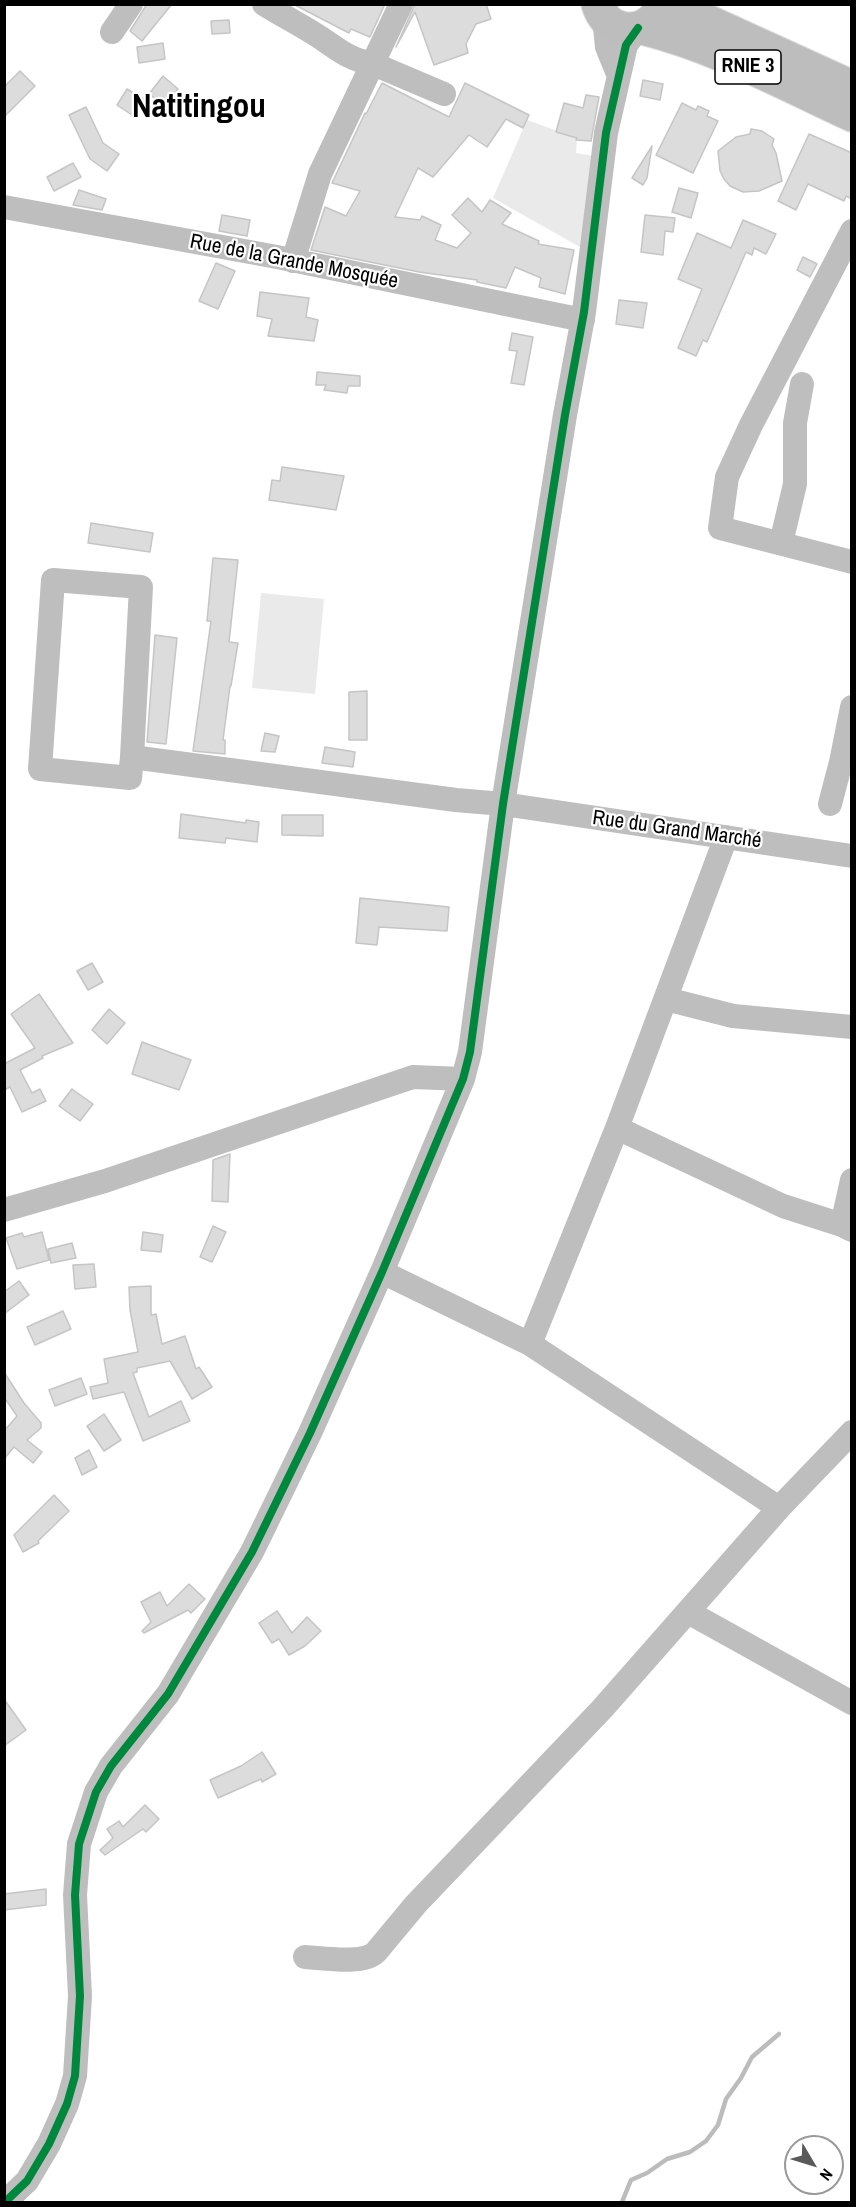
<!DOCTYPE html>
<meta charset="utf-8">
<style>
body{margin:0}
#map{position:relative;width:856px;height:2207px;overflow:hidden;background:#fff;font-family:"Archivo Narrow",sans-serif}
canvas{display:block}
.frame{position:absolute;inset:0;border:6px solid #000;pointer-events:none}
.north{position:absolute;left:784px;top:2135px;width:60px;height:60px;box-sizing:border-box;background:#fff;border:2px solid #999;border-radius:50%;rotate:128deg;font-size:16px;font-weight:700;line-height:24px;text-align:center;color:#000}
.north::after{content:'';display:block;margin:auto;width:21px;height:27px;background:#595959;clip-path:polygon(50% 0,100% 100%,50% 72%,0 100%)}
</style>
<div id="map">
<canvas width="856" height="2207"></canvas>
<div class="frame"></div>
<div class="north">N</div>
</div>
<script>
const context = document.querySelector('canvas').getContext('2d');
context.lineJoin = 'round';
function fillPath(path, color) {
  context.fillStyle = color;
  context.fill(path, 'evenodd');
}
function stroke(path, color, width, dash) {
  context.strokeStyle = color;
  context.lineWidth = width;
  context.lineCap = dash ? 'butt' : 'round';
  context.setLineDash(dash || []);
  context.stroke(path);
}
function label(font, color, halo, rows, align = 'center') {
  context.font = font + ' "Archivo Narrow",sans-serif';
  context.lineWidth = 4.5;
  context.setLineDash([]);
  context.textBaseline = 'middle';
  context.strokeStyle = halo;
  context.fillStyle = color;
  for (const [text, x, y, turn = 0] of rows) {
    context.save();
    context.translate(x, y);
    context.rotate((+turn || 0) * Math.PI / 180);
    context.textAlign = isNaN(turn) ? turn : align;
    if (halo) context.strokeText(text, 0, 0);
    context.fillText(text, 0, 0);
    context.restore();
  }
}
fillPath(new Path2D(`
 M 527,120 L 577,138 L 576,153 L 600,157 L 587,251 L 493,198 Z
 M 261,593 L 324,599 L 315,694 L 252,688 Z`), '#eaeaea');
stroke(new Path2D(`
 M 622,2202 L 631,2180 L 647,2173 L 667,2159 L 690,2152 L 706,2141 L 718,2125 L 726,2099 L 741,2078 L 752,2057 L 779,2034`), '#bcbcbc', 4.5);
const building = new Path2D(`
 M 147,4 L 172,4 L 142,41 L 130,31 Z
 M 293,4 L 385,4 L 370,37 L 351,29 L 349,33 Z
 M 415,4 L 486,4 L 491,19 L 476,24 L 466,44 L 468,53 L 434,65 L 415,12 L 396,47 Z
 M 229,20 L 230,33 L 212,34 L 211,21 Z
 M 163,43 L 165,59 L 139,63 L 137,47 Z
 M 20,71 L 35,86 L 4,117 L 4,87 Z
 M 163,76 L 178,89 L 164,106 L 149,94 Z
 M 643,80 L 663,84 L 660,100 L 640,96 Z
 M 382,83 L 449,117 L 465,83 L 529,115 L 523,128 L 506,119 L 487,147 L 469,135 L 433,177 L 418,168 L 395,217 L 420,220 L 422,216 L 441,225 L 435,240 L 457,248 L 471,233 L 452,215 L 468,198 L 482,212 L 490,200 L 511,213 L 502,224 L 539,241 L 538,244 L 574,250 L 565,294 L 539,287 L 541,278 L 515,267 L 506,288 L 477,282 L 477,280 L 419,272 L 311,250 L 325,207 L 346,216 L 360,191 L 332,183 L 365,113 L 366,114 Z
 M 127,89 L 145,100 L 135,117 L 117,105 Z
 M 586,95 L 599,97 L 591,141 L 576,140 L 577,138 L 556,132 L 564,103 L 583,108 Z
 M 682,103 L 696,110 L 698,106 L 709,111 L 707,116 L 718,121 L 693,173 L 656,155 Z
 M 86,107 L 103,143 L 119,154 L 107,171 L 90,159 L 69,115 Z
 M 751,129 L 762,131 L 774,139 L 772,145 L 776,153 L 782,181 L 759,191 L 743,192 L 730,186 L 724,179 L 720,171 L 718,151 L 736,137 L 750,134 Z
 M 809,134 L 852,153 L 852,199 L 846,196 L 844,201 L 808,184 L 796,210 L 778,201 Z
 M 652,146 L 647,178 L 643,185 L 632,178 Z
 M 73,163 L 81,177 L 54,191 L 47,177 Z
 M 679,188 L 698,193 L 691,218 L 672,212 Z
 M 79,190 L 106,199 L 102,210 L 73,205 Z
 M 222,215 L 250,220 L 247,236 L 219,231 Z
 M 645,215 L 675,218 L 673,232 L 665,231 L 663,255 L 641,252 Z
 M 743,220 L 776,234 L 766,254 L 754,248 L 752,255 L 746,252 L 707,342 L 703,340 L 696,356 L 678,348 L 702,289 L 678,279 L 697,233 L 731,248 Z
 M 803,257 L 817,264 L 810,277 L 797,270 Z
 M 216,263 L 235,271 L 218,309 L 199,301 Z
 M 260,292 L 309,298 L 306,317 L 318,320 L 314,341 L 268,336 L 272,319 L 257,316 Z
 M 619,300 L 647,303 L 643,328 L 616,324 Z
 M 512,333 L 533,337 L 524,385 L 511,383 L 517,351 L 509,350 Z
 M 317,372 L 360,376 L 360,386 L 348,386 L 347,393 L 324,390 L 326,385 L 316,385 Z
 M 282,467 L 344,476 L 336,510 L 269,500 L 272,480 L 280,481 Z
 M 91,523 L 153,533 L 150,552 L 88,543 Z
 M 213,558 L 238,560 L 229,642 L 238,643 L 231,686 L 230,686 L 223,740 L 225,740 L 225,754 L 193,751 L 211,621 L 207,621 Z
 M 155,635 L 177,638 L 166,744 L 147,742 Z
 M 367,691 L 367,740 L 349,740 L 349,692 Z
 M 265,733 L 279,736 L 275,752 L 261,751 Z
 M 325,747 L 355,752 L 353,767 L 322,763 Z
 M 181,814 L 246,823 L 246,820 L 259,822 L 257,842 L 226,838 L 225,843 L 179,838 Z
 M 282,815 L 323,815 L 323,836 L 282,835 Z
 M 360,898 L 449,907 L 447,931 L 379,927 L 377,945 L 356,943 Z
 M 92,963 L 103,982 L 88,990 L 77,971 Z
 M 39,994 L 73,1043 L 42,1056 L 43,1058 L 20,1070 L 32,1093 L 40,1089 L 46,1101 L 22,1112 L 10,1087 L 4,1090 L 4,1064 L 35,1048 L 11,1014 Z
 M 109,1009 L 125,1023 L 107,1044 L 92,1030 Z
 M 142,1042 L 191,1060 L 179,1090 L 132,1074 Z
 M 72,1089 L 93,1104 L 80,1121 L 59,1106 Z
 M 230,1154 L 228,1202 L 212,1201 L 213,1160 Z
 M 213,1226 L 226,1232 L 212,1262 L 200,1257 Z
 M 42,1232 L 49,1260 L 17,1269 L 6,1238 L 22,1233 L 24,1237 Z
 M 143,1232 L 163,1235 L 161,1252 L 141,1250 Z
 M 72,1243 L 76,1258 L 51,1263 L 48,1249 Z
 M 94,1264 L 96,1287 L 75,1289 L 73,1265 Z
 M 19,1281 L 29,1295 L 4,1314 L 4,1292 Z
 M 151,1286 L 151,1315 L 156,1314 L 162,1344 L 185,1336 L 196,1369 L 199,1367 L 212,1387 L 192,1399 L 170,1361 L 137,1368 L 137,1372 L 133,1373 L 149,1417 L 181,1401 L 190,1421 L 143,1441 L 124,1392 L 93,1399 L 90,1387 L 108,1383 L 104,1359 L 138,1352 L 130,1310 L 129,1287 Z
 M 63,1311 L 71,1329 L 35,1345 L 27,1327 Z
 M 4,1372 L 24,1403 L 41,1423 L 41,1428 L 27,1440 L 42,1452 L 33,1463 L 14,1447 L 4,1459 L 4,1431 L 17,1416 L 4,1397 Z
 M 81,1378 L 87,1394 L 55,1406 L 49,1390 Z
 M 104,1414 L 121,1440 L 104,1451 L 87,1426 Z
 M 89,1450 L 97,1467 L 82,1475 L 75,1458 Z
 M 54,1495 L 69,1511 L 38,1541 L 39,1543 L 23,1552 L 14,1535 Z
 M 189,1584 L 205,1599 L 191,1613 L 188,1610 L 144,1633 L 142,1631 L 151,1622 L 141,1602 L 160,1592 L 167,1606 Z
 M 277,1611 L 292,1633 L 307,1617 L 321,1631 L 305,1646 L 289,1655 L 279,1639 L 272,1643 L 259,1623 Z
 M 4,1699 L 26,1730 L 4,1746 Z
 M 262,1752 L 276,1774 L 262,1782 L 261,1779 L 218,1798 L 210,1780 L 241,1766 Z
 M 145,1805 L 159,1819 L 146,1832 L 143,1829 L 105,1855 L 100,1850 L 113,1838 L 107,1829 L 119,1821 L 123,1827 Z
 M 46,1889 L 46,1905 L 4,1910 L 4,1894 Z`);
fillPath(building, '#dcdcdc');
stroke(building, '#c5c5c5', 1.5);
const highway = new Path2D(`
 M 598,4 C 606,33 639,37 657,15
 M 680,4 L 696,16 L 852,87
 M 642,28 C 715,46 783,83 852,115`);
stroke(highway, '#dbdbdb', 35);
stroke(new Path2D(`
 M 264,4 C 283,16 303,26 321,38 C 337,49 352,61 371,63 L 444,94
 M 604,17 L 607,47 L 618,74
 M 112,32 L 131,4
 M 4,207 L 277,257 L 583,320
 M 852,231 L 751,425 L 727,477 L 720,528 L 852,562
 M 293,261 L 320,174 L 401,4
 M 781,543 L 795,484 L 795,423 L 802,384
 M 132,757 L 130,778 L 40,769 L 53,580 L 141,587 L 132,757 L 456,800 L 503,804 L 852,856
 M 830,804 L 841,762 L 852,707
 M 666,999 L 733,1016 L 852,1027
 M 617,1128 L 783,1206 L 842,1225
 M 852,1180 L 842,1225 L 852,1230
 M 4,1210 L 105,1181 L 413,1077 L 463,1079
 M 382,1272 L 530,1344 L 779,1508
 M 530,1344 L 617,1128 L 726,837
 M 688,1612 L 852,1703
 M 305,1957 C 324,1958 363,1965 376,1952 L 416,1904 L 602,1709 L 779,1508 L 852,1432
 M 5,2202 L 27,2181 L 49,2144 L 67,2104 L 75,2076 L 80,1996 L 75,1895 L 79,1844 L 96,1792 L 111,1766 L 168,1694 L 252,1552 L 310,1433 L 382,1272 L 463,1079 L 470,1052 L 503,804 L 565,415 L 584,312 L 606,133 L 626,45 L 638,28`), '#bebebe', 24);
stroke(highway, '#bdbdbd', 33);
stroke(new Path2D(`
 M 5,2202 L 27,2181 L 49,2144 L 67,2104 L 75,2076 L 80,1996 L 75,1895 L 79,1844 L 96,1792 L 111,1766 L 168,1694 L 252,1552 L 310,1433 L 382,1272 L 463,1079 L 470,1052 L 503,804 L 565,415 L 584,312 L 606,133 L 626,45 L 638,28`), '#00873e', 8);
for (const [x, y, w] of [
 [748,67,66]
]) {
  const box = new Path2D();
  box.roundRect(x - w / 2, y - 17, w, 34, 4.5);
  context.fillStyle = '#fff';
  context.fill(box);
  stroke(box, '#000', 1.5);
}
label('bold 20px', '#000', null, [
 ["RNIE 3",748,67]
]);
label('21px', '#000', '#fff', [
 ["Rue de la Grande Mosquée",294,262,11],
 ["Rue du Grand Marché",677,830,8]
]);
label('bold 33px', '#000', '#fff', [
 ["Natitingou",199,108]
]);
</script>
